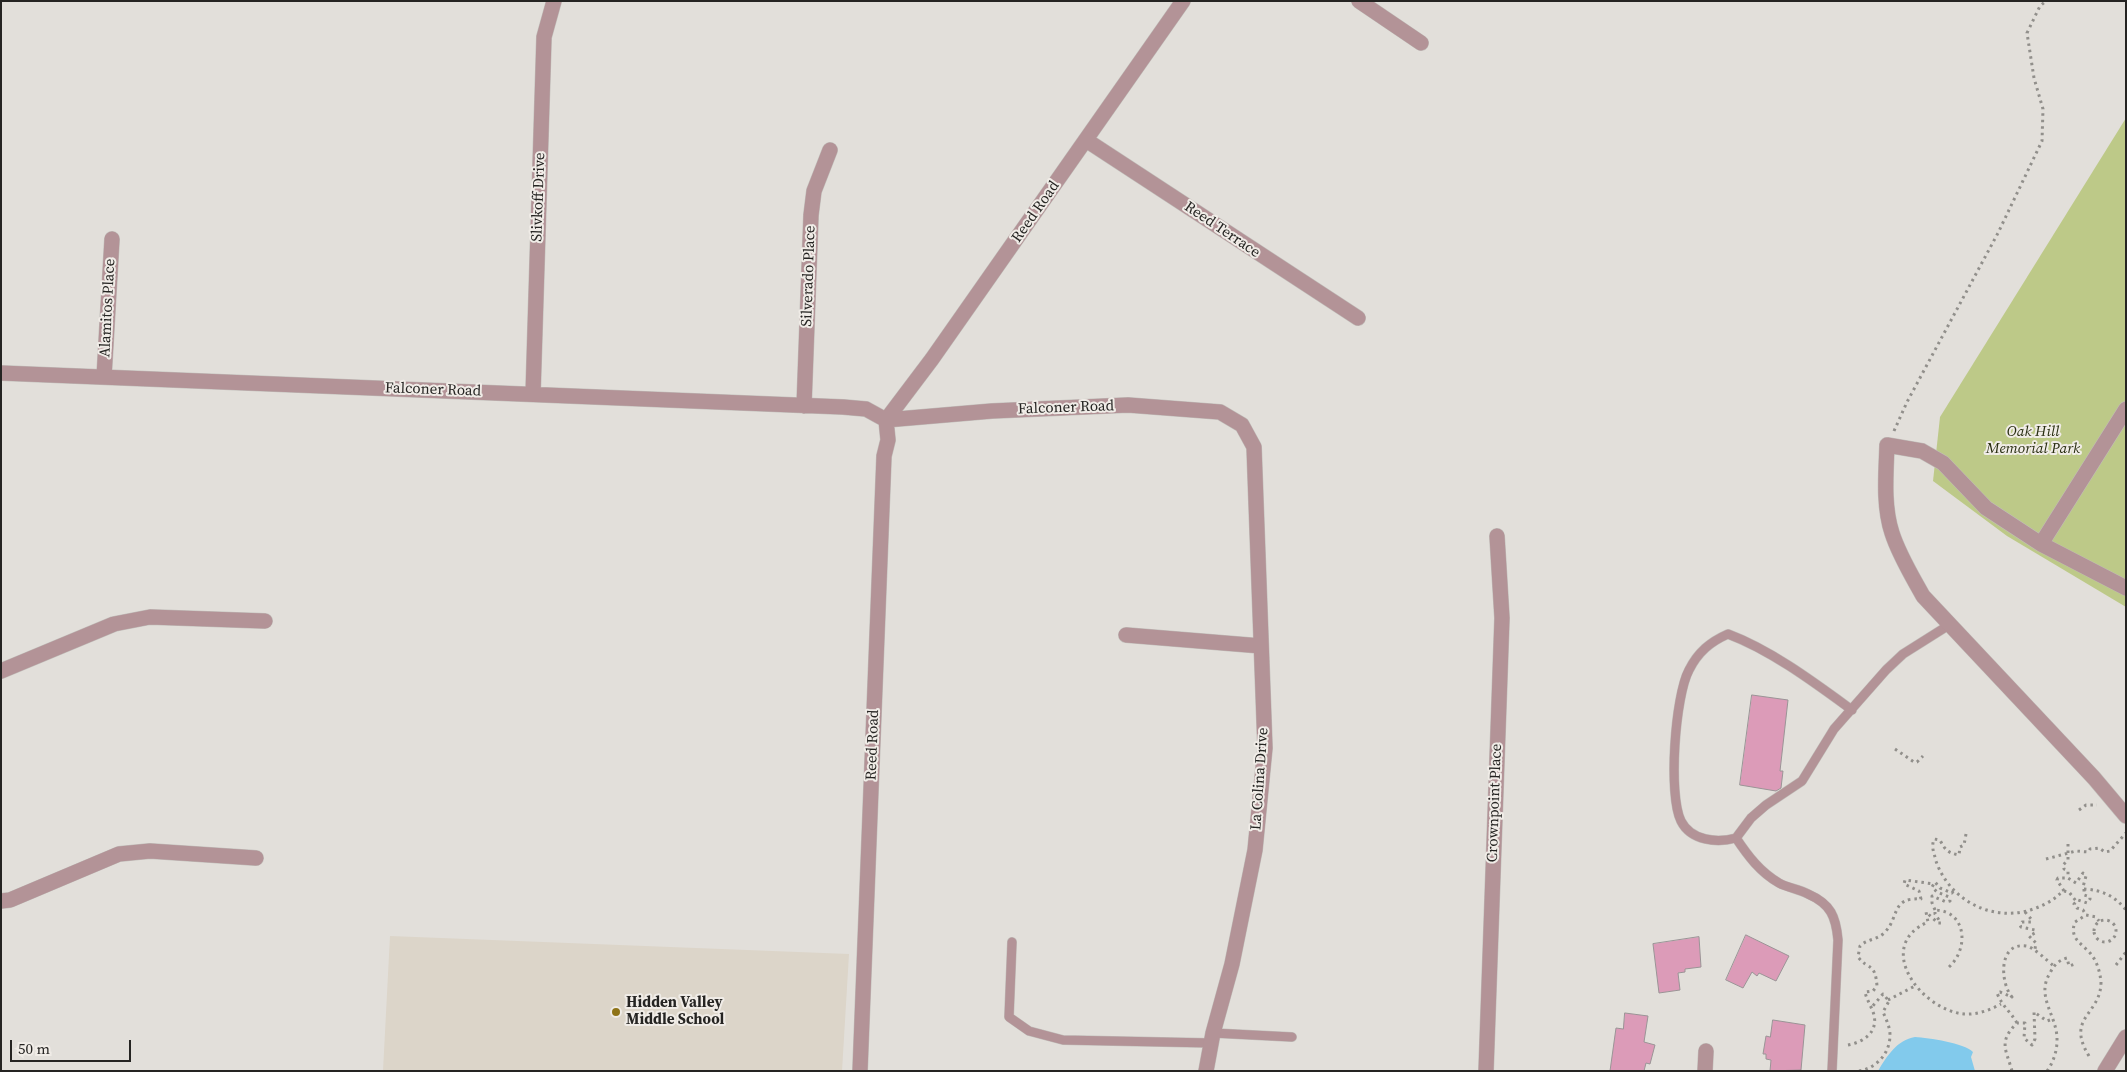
<!DOCTYPE html>
<style>
body{margin:0}
#map{position:relative;width:2127px;height:1072px;overflow:hidden;background:#e2dfda;font-family:"Source Serif 4",serif}
canvas{display:block}
.frame{position:absolute;inset:0;border:2px solid #252422;pointer-events:none}
.scale{position:absolute;left:10px;top:1040px;width:121px;height:22px;box-sizing:border-box;border:2px solid #252422;border-top:0;padding-left:6px;font-size:15px;line-height:18px;white-space:nowrap;color:#252422;-webkit-text-stroke:4px #f0ece7;paint-order:stroke}
</style>
<div id="map">
<canvas width="2127" height="1072"></canvas>
<div class="frame"></div>
<div class="scale">50 m</div>
</div>
<script>
const context = document.querySelector('canvas').getContext('2d');
context.lineJoin = 'round';
function fillPath(path, color) {
  context.fillStyle = color;
  context.fill(path, 'evenodd');
}
function stroke(path, color, width, dash) {
  context.strokeStyle = color;
  context.lineWidth = width;
  context.lineCap = dash ? 'butt' : 'round';
  context.setLineDash(dash || []);
  context.stroke(path);
}
function label(font, color, halo, rows, align = 'center') {
  context.font = font + ' "Source Serif 4",serif';
  context.lineWidth = 4;
  context.setLineDash([]);
  context.textBaseline = 'middle';
  context.strokeStyle = halo;
  context.fillStyle = color;
  for (const [text, x, y, turn = 0] of rows) {
    context.save();
    context.translate(x, y);
    context.rotate((+turn || 0) * Math.PI / 180);
    context.textAlign = isNaN(turn) ? turn : align;
    if (halo) context.strokeText(text, 0, 0);
    context.fillText(text, 0, 0);
    context.restore();
  }
}
fillPath(new Path2D(`
 M 390,936 L 849,954 L 842,1071 L 383,1071 Z`), '#dcd5c9');
fillPath(new Path2D(`
 M 2126,118 L 2126,607 L 2007,536 L 1933,481 L 1940,417 Z`), '#bdc988');
fillPath(new Path2D(`
 M 1915,1037 C 1929,1038 1964,1043 1973,1052 L 1971,1057 L 1975,1071 L 1878,1071 C 1887,1056 1897,1040 1915,1037 Z`), '#82caec');
const building = new Path2D(`
 M 1752,695 L 1788,700 L 1780,771 L 1783,771 L 1781,788 L 1776,791 L 1740,785 Z
 M 1746,935 L 1789,956 L 1776,981 L 1759,973 L 1757,976 L 1752,972 L 1743,988 L 1726,980 Z
 M 1699,937 L 1701,967 L 1685,969 L 1685,972 L 1678,973 L 1680,990 L 1659,993 L 1653,944 Z
 M 1625,1013 L 1648,1016 L 1644,1042 L 1655,1045 L 1650,1064 L 1646,1063 L 1644,1071 L 1610,1071 L 1616,1028 L 1623,1029 Z
 M 1773,1020 L 1805,1025 L 1801,1070 L 1770,1071 L 1771,1060 L 1766,1059 L 1766,1054 L 1763,1054 L 1766,1036 L 1770,1037 Z`);
fillPath(building, '#dc9bb8');
stroke(building, '#9a9496', 1);
const lane = new Path2D(`
 M 1736,838 C 1717,843 1691,841 1681,821 C 1668,795 1675,696 1689,670 C 1698,652 1710,642 1728,634 C 1771,650 1815,683 1852,710
 M 1012,942 L 1009,1017 L 1029,1031 L 1063,1040 L 1211,1043
 M 1213,1033 L 1292,1037
 M 1832,1071 L 1838,940 C 1836,917 1831,904 1808,894 C 1799,889 1788,888 1779,883 C 1760,872 1748,856 1736,838 L 1751,818 L 1766,805 L 1802,781 L 1834,729 L 1886,670 L 1903,654 L 1949,625`);
const street = new Path2D(`
 M 1359,1 L 1421,43
 M 1086,140 L 1358,318
 M 1,373 L 843,407 L 866,409 L 886,420 L 888,440 L 884,456 L 860,1071
 M 104,377 L 112,239
 M 533,394 L 544,37 L 554,1
 M 804,406 L 811,215 L 814,191 L 830,150
 M 886,420 L 992,411 L 1128,405 L 1220,412 L 1242,425 L 1254,447 L 1265,748 L 1255,850 L 1232,964 L 1213,1033 L 1206,1071
 M 886,420 L 932,359 L 1183,1
 M 2041,544 L 2126,409
 M 2126,588 L 2041,544 L 1986,508 L 1943,463 L 1922,451 L 1887,445 C 1886,474 1883,506 1892,533 C 1899,555 1912,576 1923,596 L 2094,778 L 2126,816
 M 1126,635 L 1261,646
 M 1,671 L 114,624 L 150,617 L 265,621
 M 1,901 L 10,900 L 119,854 L 150,851 L 256,858
 M 1486,1071 L 1502,618 L 1497,536
 M 1705,1071 L 1706,1051
 M 2105,1071 L 2126,1037`);
stroke(lane, '#c0bdb9', 10);
stroke(street, '#c0bdb9', 16);
stroke(new Path2D(`
 M 1894,431 L 1907,402 L 1998,233 L 2042,141 L 2043,109 L 2034,78 L 2027,33 L 2040,6 L 2046,1
 M 1895,749 L 1914,762 L 1917,762 L 1923,756
 M 2079,810 L 2086,805 L 2097,805
 M 1966,834 L 1964,845 L 1960,847 L 1959,855 C 1948,853 1945,850 1940,840 L 1934,839 C 1931,848 1934,852 1936,861 C 1947,894 1980,916 2015,913 C 2028,912 2044,906 2055,898 C 2058,896 2060,893 2064,891 L 2069,892 L 2076,901
 M 2068,844 L 2068,860 L 2063,865 L 2064,869 L 2068,871 L 2068,878 L 2076,883 L 2083,873 L 2086,876 L 2083,887 L 2084,889 C 2102,890 2115,896 2126,910
 M 2046,859 L 2076,851 L 2088,852 L 2090,849 L 2099,848 L 2105,852 L 2110,851 L 2126,833
 M 2084,889 L 2084,895 L 2090,897 L 2090,899 L 2087,903 L 2078,900 L 2074,904 L 2077,908 L 2083,910 L 2086,915
 M 2064,891 L 2057,880 L 2058,878 L 2068,878
 M 1935,910 L 1932,903 L 1932,896 L 1946,902 L 1950,901 L 1949,897 L 1937,892 L 1932,887 L 1935,882 L 1940,888 L 1952,893 L 1954,890
 M 2025,912 L 2032,920 L 2031,922 L 2022,922 L 2020,925 L 2021,927 L 2035,930 L 2035,933 L 2029,936 L 2036,943 L 2035,949
 M2094 931a11 11 0 1 1 22 0a11 11 0 1 1-22 0Z
 M 2116,965 L 2126,952
 M 1949,967 C 1969,949 1967,911 1935,910 L 1935,914 L 1941,923 L 1938,923 L 1926,912 L 1928,922 C 1873,946 1921,1010 1964,1014 C 1977,1015 1990,1010 2001,1004
 M 1888,1000 L 1915,986
 M 2017,1023 C 2010,1011 2002,1006 1997,993 L 2000,992 L 2012,997 C 2000,983 1998,942 2026,946 C 2034,947 2047,961 2054,966
 M 1848,1045 C 1863,1042 1878,1033 1874,1015 C 1872,1007 1867,1001 1865,992 L 1873,991 L 1877,986 C 1875,962 1869,971 1858,957 L 1860,946 C 1867,939 1877,940 1884,933 C 1900,918 1890,897 1921,899 L 1919,891 L 1904,884 L 1905,880 L 1934,884
 M 2089,1056 C 2065,1017 2101,1015 2101,982 C 2100,972 2097,961 2090,953 C 2081,943 2069,938 2075,922 L 2086,915 L 2096,917 L 2099,921
 M 1859,1071 C 1877,1068 1890,1053 1890,1035 C 1890,1027 1886,1019 1883,1012 L 1889,1001 L 1883,994 L 1871,1008
 M 2012,1071 C 2006,1049 1998,1042 2017,1023 L 2025,1023 L 2024,1038 L 2032,1045 L 2035,1039 L 2034,1012 L 2047,1021 L 2053,1019
 M 2047,1071 C 2053,1063 2057,1051 2057,1041 C 2058,1016 2035,997 2050,973 C 2054,965 2059,960 2067,958 L 2069,966 L 2075,964`), '#918f8b', 3, [2.5, 4]);
stroke(lane, '#b39397', 9);
stroke(street, '#b39397', 15);
for (const [x, y, r, color] of [
 [616,1012,5,"#8e7317"]
]) {
  const dot = new Path2D();
  dot.arc(x, y, r, 0, 2 * Math.PI);
  context.fillStyle = color;
  context.fill(dot);
  stroke(dot, '#f0ece7', 2);
}
label('15px', '#252422', '#f0ece7', [
 ["Slivkoff Drive",539,197,-88],
 ["Reed Road",1036,212,-55],
 ["Reed Terrace",1222,230,34],
 ["Silverado Place",809,276,-88],
 ["Alamitos Place",108,308,-87],
 ["Falconer Road",433,390,2],
 ["Falconer Road",1066,408,-2],
 ["Reed Road",873,745,-88],
 ["La Colina Drive",1260,779,-86],
 ["Crownpoint Place",1495,803,-88]
]);
label('italic 15px', '#282d10', '#f0ece7', [
 ["Oak Hill",2033,432],
 ["Memorial Park",2033,449]
]);
label('bold 15px', '#252422', '#f0ece7', [
 ["Hidden Valley",626,1003],
 ["Middle School",626,1020]
], 'left');
</script>
